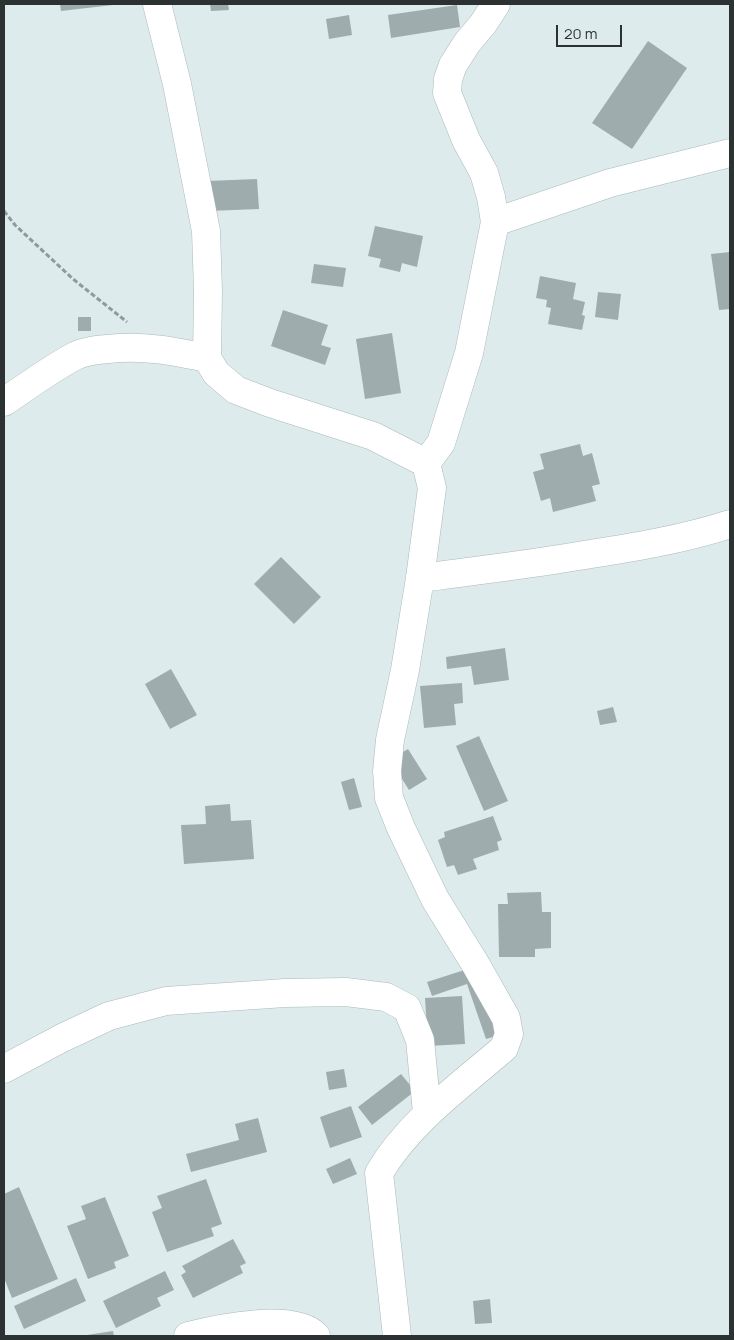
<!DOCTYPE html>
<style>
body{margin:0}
#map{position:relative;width:734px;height:1340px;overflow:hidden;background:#ddebec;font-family:Manrope,sans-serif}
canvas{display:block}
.frame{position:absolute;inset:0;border:5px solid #2c3232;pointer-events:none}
.scale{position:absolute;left:556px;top:25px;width:66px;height:22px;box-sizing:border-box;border:2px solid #2c3232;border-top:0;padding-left:6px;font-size:15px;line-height:18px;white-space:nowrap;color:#2c3232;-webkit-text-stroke:4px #ddebec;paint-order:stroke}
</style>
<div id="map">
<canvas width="734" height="1340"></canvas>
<div class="frame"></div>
<div class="scale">20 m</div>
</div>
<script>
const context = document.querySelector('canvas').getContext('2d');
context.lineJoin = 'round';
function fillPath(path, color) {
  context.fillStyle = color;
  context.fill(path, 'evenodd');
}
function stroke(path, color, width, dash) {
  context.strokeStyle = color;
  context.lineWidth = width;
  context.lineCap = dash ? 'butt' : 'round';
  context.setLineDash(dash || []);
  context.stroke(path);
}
fillPath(new Path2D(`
 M 60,4 L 113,4 L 113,5 L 61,11 Z
 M 210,4 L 228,4 L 229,10 L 211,11 Z
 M 457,5 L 460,27 L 391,38 L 388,15 Z
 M 349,15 L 352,35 L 329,39 L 326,19 Z
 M 648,41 L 687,68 L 632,149 L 592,123 Z
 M 257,179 L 259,209 L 209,211 L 207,181 Z
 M 375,226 L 423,236 L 417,267 L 402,263 L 400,272 L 379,267 L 381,259 L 368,256 Z
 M 730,252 L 730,309 L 719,310 L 711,254 Z
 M 314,264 L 346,268 L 343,287 L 311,283 Z
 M 540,276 L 576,283 L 573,299 L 585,302 L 582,315 L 585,316 L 582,330 L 548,324 L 551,308 L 546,307 L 547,300 L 536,298 Z
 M 598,292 L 621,294 L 618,320 L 595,317 Z
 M 283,310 L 328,325 L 321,345 L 331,348 L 325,365 L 271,346 Z
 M 78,317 L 91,317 L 91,331 L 78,331 Z
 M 392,333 L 401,393 L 365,399 L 356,339 Z
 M 580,444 L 583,456 L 592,453 L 600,484 L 592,486 L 596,501 L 553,512 L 550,498 L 541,501 L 533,472 L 544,469 L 540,454 Z
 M 281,557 L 321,597 L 294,624 L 254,584 Z
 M 505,648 L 509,680 L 474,685 L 471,666 L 447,669 L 446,657 Z
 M 171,669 L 197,715 L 170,729 L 145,684 Z
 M 462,683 L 463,703 L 454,704 L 456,725 L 424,728 L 420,686 Z
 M 613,707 L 617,722 L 600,725 L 597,711 Z
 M 479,736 L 508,801 L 484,811 L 456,746 Z
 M 408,749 L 427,779 L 409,790 L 390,760 Z
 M 354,778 L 362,807 L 349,810 L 341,782 Z
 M 230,804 L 231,821 L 251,820 L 254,859 L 184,864 L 181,825 L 206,824 L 205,806 Z
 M 493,816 L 502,840 L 497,842 L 499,850 L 473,859 L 477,869 L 458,875 L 454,865 L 447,867 L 438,840 L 445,837 L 444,832 Z
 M 541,892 L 542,912 L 551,912 L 551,948 L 535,949 L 535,957 L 499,957 L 498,904 L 508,904 L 507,893 Z
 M 480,965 L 503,1034 L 486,1039 L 467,984 L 432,996 L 427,982 Z
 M 462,996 L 465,1044 L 428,1046 L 425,998 Z
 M 344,1069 L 347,1087 L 329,1090 L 326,1072 Z
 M 401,1074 L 415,1091 L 372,1125 L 358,1107 Z
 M 351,1106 L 362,1137 L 330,1148 L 320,1117 Z
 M 258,1118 L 267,1152 L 191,1172 L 186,1154 L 239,1140 L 235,1124 Z
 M 350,1158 L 357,1174 L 333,1184 L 326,1169 Z
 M 206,1179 L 222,1224 L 211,1228 L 214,1236 L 167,1252 L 152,1212 L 162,1208 L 157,1196 Z
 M 19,1187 L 58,1279 L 12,1298 L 4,1278 L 4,1194 Z
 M 105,1197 L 129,1256 L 114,1262 L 116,1268 L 88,1279 L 67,1226 L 86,1219 L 81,1206 Z
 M 233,1239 L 246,1263 L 240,1266 L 243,1273 L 193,1298 L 181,1275 L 186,1272 L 182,1266 Z
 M 165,1271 L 174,1290 L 157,1298 L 161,1306 L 116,1328 L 103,1301 Z
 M 76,1278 L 86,1301 L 24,1329 L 14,1306 Z
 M 490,1299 L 492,1323 L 475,1324 L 473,1301 Z
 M 113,1331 L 114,1336 L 87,1336 L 87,1335 Z`), '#9facad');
const minor = new Path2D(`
 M 157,4 L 177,84 L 206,231 L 208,291 L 207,358 L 216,373 L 236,390 L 270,403 L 373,436 L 426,463 L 432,488 L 420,578 L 405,670 L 390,740 L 387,771 L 389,798 L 401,828 L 435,899 L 476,965 L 506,1018 L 509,1034 L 504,1048 C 460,1086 409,1122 379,1173 L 397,1336
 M 495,222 L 610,183 L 730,153
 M 4,402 C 26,387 52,368 75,356 C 85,351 97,350 108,349 C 143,345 173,351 207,358
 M 426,463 L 441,443 L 469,353 L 495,222 L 491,197 L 484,173 L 466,140 L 447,93 L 448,79 L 453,65 L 467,43 L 483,24 L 496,4
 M 420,578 C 473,571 526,565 578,556 C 629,548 681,540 730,524
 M 4,1069 L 62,1038 L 109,1016 L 166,1001 L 285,993 L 346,992 L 386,997 L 407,1008 L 420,1040 L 427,1113
 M 188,1336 C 216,1329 294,1312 316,1336`);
stroke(minor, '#abb9ba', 29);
stroke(new Path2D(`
 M 4,211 L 15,225 L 73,279 L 127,322`), '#8f9a9a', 3, [5, 2.5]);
stroke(minor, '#fff', 28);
</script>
